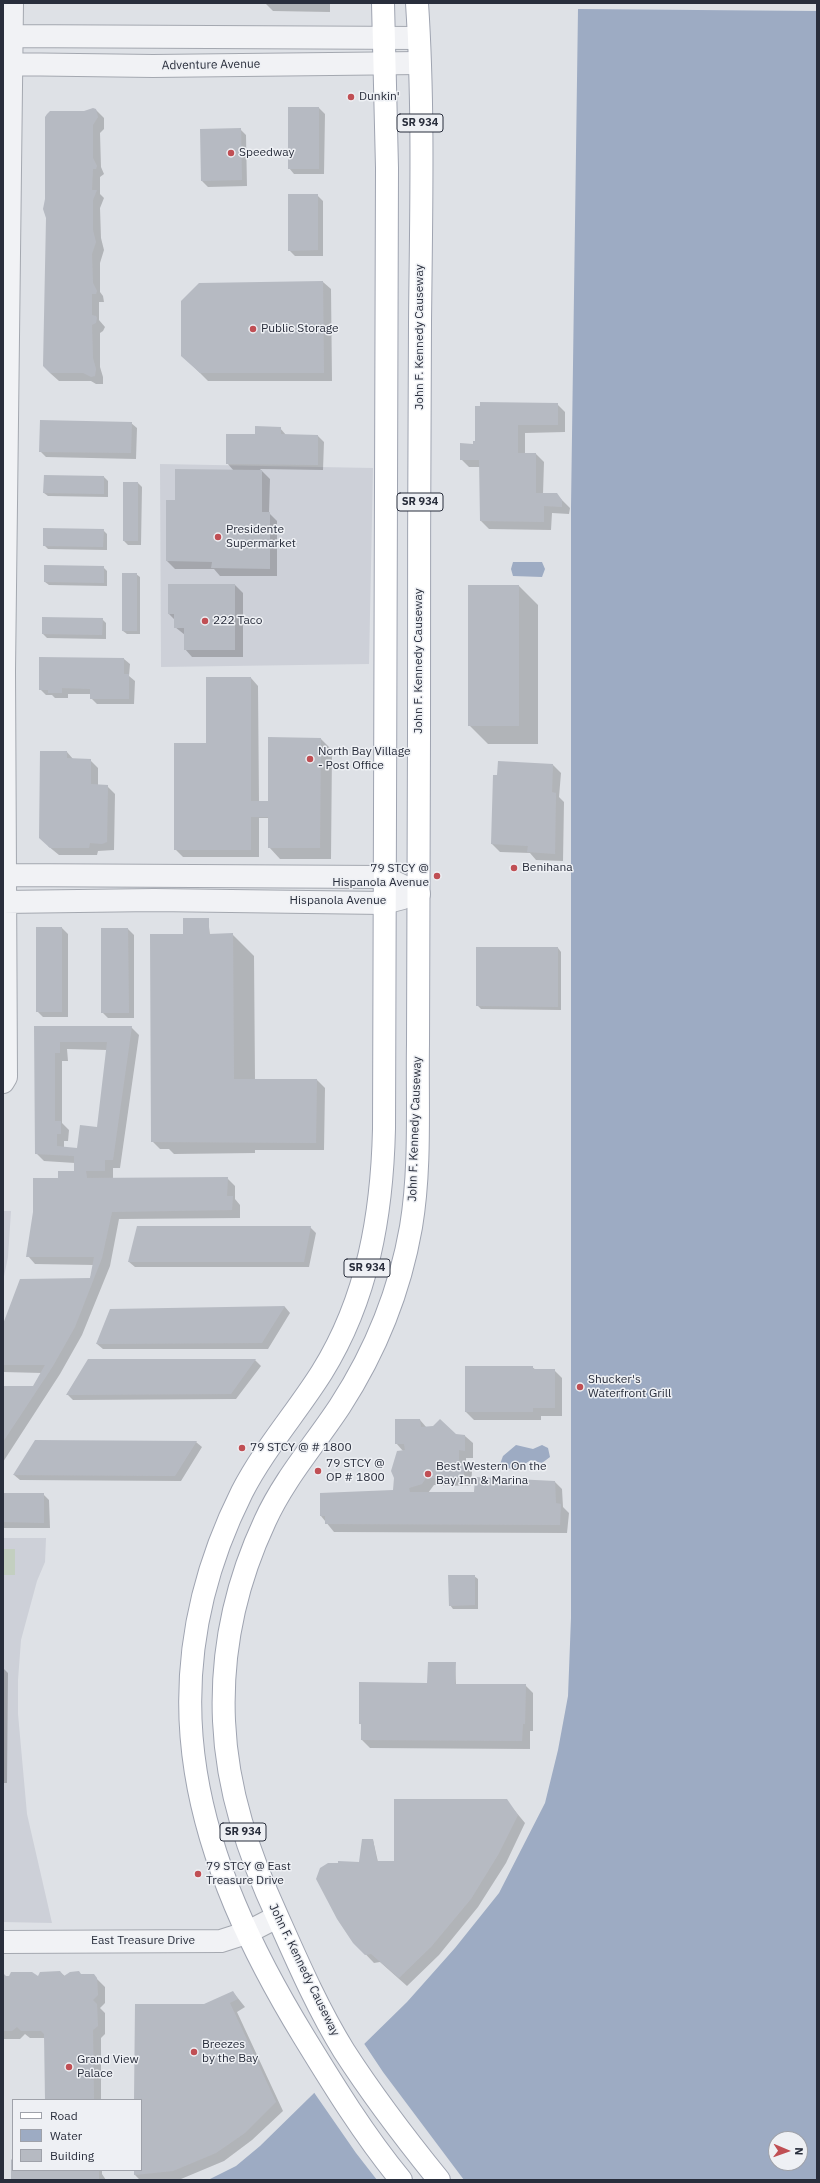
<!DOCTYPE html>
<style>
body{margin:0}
#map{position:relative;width:820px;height:2183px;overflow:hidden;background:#dee1e6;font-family:"IBM Plex Sans",sans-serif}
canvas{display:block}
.frame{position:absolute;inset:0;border:4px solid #292e3c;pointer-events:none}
.legend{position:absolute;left:12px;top:2099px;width:130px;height:72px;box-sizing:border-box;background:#eef0f4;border:1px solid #9fa2aa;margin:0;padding:5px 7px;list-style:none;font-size:12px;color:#292e3c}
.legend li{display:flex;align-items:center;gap:8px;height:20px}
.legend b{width:20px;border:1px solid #9fa2aa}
.north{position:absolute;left:768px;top:2131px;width:40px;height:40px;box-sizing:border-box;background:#eef0f4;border:1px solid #9fa2aa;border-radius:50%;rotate:92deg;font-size:11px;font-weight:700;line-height:16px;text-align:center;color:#292e3c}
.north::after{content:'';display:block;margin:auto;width:14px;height:18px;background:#c04f54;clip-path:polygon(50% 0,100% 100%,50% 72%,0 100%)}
</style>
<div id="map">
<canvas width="820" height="2183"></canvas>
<div class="frame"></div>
<ul class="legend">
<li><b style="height:5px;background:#fff"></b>Road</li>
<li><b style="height:11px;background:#9dabc3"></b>Water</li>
<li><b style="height:11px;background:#b6bac2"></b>Building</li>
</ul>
<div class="north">N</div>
</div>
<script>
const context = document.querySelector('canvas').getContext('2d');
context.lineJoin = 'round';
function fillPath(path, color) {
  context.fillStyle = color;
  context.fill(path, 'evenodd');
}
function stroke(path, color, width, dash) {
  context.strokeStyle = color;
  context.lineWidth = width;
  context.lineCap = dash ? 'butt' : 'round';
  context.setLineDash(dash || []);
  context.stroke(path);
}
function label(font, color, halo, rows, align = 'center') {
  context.font = font + ' "IBM Plex Sans",sans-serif';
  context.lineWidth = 3;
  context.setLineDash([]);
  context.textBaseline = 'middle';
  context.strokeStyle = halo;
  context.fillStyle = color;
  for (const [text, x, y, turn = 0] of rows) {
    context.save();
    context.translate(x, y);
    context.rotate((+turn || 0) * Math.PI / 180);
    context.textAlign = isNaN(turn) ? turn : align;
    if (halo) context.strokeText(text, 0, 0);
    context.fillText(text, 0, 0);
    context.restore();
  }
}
fillPath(new Path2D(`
 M 160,464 L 373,468 L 369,664 L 161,667 Z
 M 3,1211 L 11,1211 L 8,1257 L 3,1281 Z
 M 3,1538 L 46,1538 L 45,1562 L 37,1581 L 21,1640 L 18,1680 L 18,1714 L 27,1814 L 52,1923 L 3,1922 Z`), '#cdd0d8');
fillPath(new Path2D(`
 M 3,1549 L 15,1549 L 15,1575 L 3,1575 Z`), '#c3cfc0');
fillPath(new Path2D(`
 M 578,9 L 817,11 L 817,2180 L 208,2180 L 236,2166 L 260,2146 L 407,2002 L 455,1948 L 499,1893 L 545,1803 L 558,1750 L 568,1696 L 571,1618 L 571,507 ZM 776,2139 L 800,2139 L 800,2163 L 776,2163 Z
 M 513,562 L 542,562 L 545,569 L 542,577 L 513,576 L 511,569 Z
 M 516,1445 L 533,1449 L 542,1445 L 548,1448 L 550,1457 L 542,1463 L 531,1460 L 520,1467 L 506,1469 L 500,1464 L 503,1456 Z`), '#9dabc3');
fillPath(new Path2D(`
 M 363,2042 L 383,2072 L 464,2180 L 377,2180 L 356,2153 L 313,2091 Z`), '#dee1e6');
fillPath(new Path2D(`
 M 265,3 L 330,3 L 330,12 L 273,11 Z
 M 319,108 L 325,114 L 324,174 L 294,174 L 289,168 Z
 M 96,110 L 104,118 L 104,129 L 100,133 L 101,167 L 104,174 L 100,177 L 100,194 L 104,198 L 100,208 L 101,238 L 104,250 L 100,263 L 100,292 L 103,296 L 104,302 L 99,302 L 99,320 L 105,327 L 103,331 L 100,333 L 100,367 L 103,377 L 103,384 L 96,384 L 91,381 L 59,381 L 50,373 L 84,112 Z
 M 240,129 L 246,135 L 247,186 L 208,187 L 202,181 Z
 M 317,195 L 323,201 L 323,256 L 295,256 L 289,250 Z
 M 323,282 L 331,289 L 332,381 L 208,381 L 191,364 Z
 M 557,404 L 565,412 L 565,432 L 525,433 L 525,454 L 536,454 L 544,462 L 543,494 L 556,494 L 570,508 L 569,514 L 552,513 L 551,530 L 489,529 L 481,521 L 480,467 L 469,467 L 461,459 L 474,445 Z
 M 131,423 L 137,428 L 136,459 L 46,457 L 40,451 Z
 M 280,428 L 286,435 L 318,436 L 324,442 L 323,470 L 260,469 L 270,479 L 269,513 L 277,521 L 277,576 L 220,576 L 214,569 L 175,569 L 167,561 L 176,501 L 234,471 L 227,463 L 256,435 Z
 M 104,477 L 108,481 L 108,497 L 48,496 L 44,493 Z
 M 138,483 L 142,487 L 141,545 L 128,545 L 124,541 Z
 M 103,530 L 107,534 L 107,550 L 48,549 L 44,545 Z
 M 103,567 L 107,571 L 107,586 L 49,585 L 45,582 Z
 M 136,574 L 140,577 L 140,634 L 127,634 L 123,631 Z
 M 235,585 L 243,593 L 243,657 L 192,657 L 185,649 L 185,635 L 175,627 L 175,620 L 169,614 Z
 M 519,586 L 538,605 L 538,744 L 488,744 L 469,725 Z
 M 43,618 L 102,619 L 106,623 L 106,639 L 47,638 L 43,634 Z
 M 124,659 L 130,664 L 129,676 L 135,681 L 134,704 L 97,704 L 91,698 L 91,694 L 68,694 L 68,698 L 55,698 L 52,695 L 46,695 L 40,689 Z
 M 251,678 L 258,686 L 259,802 L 269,802 L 321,739 L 332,750 L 331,859 L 280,859 L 269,847 L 269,818 L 259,818 L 259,857 L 183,857 L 175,849 L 207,744 Z
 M 67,752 L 73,759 L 90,760 L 98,768 L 98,786 L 107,786 L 115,794 L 114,850 L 98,851 L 97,855 L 59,855 L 48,846 Z
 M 553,765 L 561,773 L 559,797 L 564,802 L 563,861 L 536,860 L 530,853 L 500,852 L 492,844 Z
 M 208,919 L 210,935 L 232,934 L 254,956 L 255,1080 L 317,1080 L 325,1088 L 324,1150 L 255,1150 L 255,1153 L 174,1154 L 169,1149 L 160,1149 L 152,1141 Z
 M 62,928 L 68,934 L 68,1017 L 43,1017 L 37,1011 Z
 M 128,929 L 134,935 L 134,1018 L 108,1018 L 102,1012 Z
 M 558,948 L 561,952 L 561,1010 L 481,1009 L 477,1005 Z
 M 35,1027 L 131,1027 L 139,1035 L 120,1168 L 113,1168 L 113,1179 L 227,1178 L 235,1186 L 235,1199 L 240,1205 L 240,1218 L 119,1219 L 110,1266 L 82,1335 L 60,1374 L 3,1462 L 3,1387 L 34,1387 L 42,1373 L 3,1372 L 3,1326 L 90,1279 L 94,1265 L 35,1264 L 28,1256 L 59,1179 L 75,1172 L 75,1163 L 44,1161 L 36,1153 ZM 67,1049 L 107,1050 L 98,1128 L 77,1149 L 64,1148 L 64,1141 L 68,1141 L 69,1130 L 62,1123 L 62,1061 L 68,1061 Z
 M 310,1227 L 316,1233 L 309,1267 L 135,1267 L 129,1262 Z
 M 285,1307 L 290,1313 L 268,1349 L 103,1349 L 97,1344 L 111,1310 Z
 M 89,1360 L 255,1360 L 261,1366 L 236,1399 L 73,1400 L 67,1394 Z
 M 466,1367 L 532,1367 L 536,1370 L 554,1370 L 562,1378 L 562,1416 L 541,1416 L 541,1420 L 474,1420 L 466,1412 Z
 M 420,1420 L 427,1428 L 455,1435 L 465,1436 L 473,1443 L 473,1458 L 466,1458 L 466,1466 L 472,1471 L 471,1486 L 434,1485 L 428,1493 L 475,1493 L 555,1482 L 562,1489 L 563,1507 L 569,1513 L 567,1533 L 334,1532 L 321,1516 L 394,1491 L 403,1451 L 396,1443 Z
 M 196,1442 L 202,1447 L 181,1481 L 20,1480 L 14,1475 Z
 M 3,1494 L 43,1494 L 49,1500 L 50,1528 L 3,1528 Z
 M 474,1576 L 478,1579 L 478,1609 L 453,1609 L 450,1605 Z
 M 455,1663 L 456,1684 L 525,1685 L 533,1693 L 533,1731 L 530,1731 L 530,1749 L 370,1748 L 362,1740 L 362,1726 L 360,1723 L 430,1684 Z
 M 3,1668 L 8,1673 L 7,1783 L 3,1783 Z
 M 506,1800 L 525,1823 L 506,1863 L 478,1907 L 439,1955 L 407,1986 L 380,1962 L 374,1963 L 354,1942 L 339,1862 L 360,1862 L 373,1840 L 378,1862 L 395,1862 Z
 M 60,1972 L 66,1977 L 93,1975 L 105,1987 L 105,2003 L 100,2008 L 105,2013 L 105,2034 L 101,2038 L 101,2100 L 46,2100 L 45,2038 L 30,2038 L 25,2034 L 20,2039 L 3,2039 L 3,1974 L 6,1977 L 38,1977 Z
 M 233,1992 L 245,2007 L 237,2012 L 283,2111 L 252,2140 L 224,2161 L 181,2179 L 140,2180 L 135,2175 L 135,2170 L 141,2170 L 141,2100 L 135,2100 L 204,2005 Z
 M 13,2159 L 13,2170 L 102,2170 L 102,2174 L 106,2180 L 12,2180 Z`), '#0003');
fillPath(new Path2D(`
 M 288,107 L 319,107 L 319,169 L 288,169 Z
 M 93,108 L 96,109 L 98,117 L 93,125 L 93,158 L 97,166 L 96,169 L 93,169 L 92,190 L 97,190 L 93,200 L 93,230 L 96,242 L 92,254 L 93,283 L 97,291 L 96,294 L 92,294 L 92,315 L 96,316 L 97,318 L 96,323 L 92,325 L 93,358 L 96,369 L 95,376 L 91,377 L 83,373 L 50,373 L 43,366 L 46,218 L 43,209 L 45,199 L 45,117 L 47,114 L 50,111 L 84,111 Z
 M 241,128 L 242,180 L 201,181 L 200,129 Z
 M 288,194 L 318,194 L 318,250 L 288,251 Z
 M 323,281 L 324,373 L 200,373 L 181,356 L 181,301 L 199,283 Z
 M 480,402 L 558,403 L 558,425 L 518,425 L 518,453 L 536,453 L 536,493 L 557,493 L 562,500 L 562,507 L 544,506 L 544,522 L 480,521 L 479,460 L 460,460 L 460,443 L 473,444 L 473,441 L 475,441 L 475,406 L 480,406 Z
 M 40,420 L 132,422 L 131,453 L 39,452 Z
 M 255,426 L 281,427 L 281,434 L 318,435 L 318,465 L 226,464 L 226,434 L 255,434 Z
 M 175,469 L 262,470 L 262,512 L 270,512 L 270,569 L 211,568 L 212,562 L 166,561 L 166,500 L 175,500 Z
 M 44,475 L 104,476 L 104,494 L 43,493 Z
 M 123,482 L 138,482 L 138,541 L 123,541 Z
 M 43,528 L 104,529 L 103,547 L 43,546 Z
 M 44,565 L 104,566 L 104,583 L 44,582 Z
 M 122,573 L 137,573 L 137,631 L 122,631 Z
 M 168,584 L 235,584 L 235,650 L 184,650 L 184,628 L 174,628 L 174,614 L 168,614 Z
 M 468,585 L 519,585 L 519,726 L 468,726 Z
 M 42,617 L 103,618 L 102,635 L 42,634 Z
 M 39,657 L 124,658 L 124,674 L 129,674 L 129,699 L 90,699 L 90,689 L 62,688 L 62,693 L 48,693 L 48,690 L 39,690 Z
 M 206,677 L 251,677 L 251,801 L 268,801 L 268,737 L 321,738 L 320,848 L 268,848 L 268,817 L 251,817 L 251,850 L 174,850 L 174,743 L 206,743 Z
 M 40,751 L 67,751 L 67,758 L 91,759 L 91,784 L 108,785 L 107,842 L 102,844 L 90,843 L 89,848 L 50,848 L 39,838 Z
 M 498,761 L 553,764 L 552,792 L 556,793 L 555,854 L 527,852 L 528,846 L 491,844 L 493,775 L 497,775 Z
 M 183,918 L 209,918 L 209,934 L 233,933 L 234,1079 L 317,1079 L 316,1143 L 151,1142 L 150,934 L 183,934 Z
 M 36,927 L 62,927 L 62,1012 L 36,1012 Z
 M 101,928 L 128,928 L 129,1013 L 101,1013 Z
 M 476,947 L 558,947 L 558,1007 L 476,1006 Z
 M 34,1026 L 132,1026 L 113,1160 L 105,1160 L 105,1171 L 86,1171 L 87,1178 L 228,1177 L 227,1196 L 233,1196 L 232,1210 L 112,1212 L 102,1258 L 75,1327 L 53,1366 L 3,1442 L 3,1386 L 33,1386 L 45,1365 L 3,1365 L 3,1324 L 20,1279 L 90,1278 L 94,1257 L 26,1257 L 33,1212 L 33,1178 L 58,1178 L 58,1171 L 74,1171 L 74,1156 L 35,1154 ZM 60,1042 L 107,1042 L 97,1127 L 80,1125 L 77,1148 L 57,1146 L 57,1134 L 61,1134 L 61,1121 L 55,1121 L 55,1053 L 60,1053 Z
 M 137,1226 L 311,1226 L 304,1262 L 128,1262 Z
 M 285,1306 L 262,1343 L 96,1344 L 110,1309 Z
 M 88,1359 L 256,1359 L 231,1394 L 66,1395 Z
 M 465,1366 L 533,1366 L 533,1369 L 555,1369 L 555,1408 L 533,1408 L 533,1412 L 465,1412 Z
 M 395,1419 L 420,1419 L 421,1427 L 433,1426 L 440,1419 L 456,1434 L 465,1435 L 465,1451 L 459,1450 L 459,1462 L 464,1463 L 464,1478 L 426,1478 L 422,1484 L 409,1488 L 410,1492 L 474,1492 L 475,1477 L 555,1481 L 556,1503 L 561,1504 L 560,1525 L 325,1524 L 325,1516 L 320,1516 L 320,1493 L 393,1490 L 394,1478 L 391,1471 L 397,1451 L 405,1450 L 404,1444 L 395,1444 Z
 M 35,1440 L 197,1441 L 175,1476 L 13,1475 Z
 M 3,1493 L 44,1493 L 44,1523 L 3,1522 Z
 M 448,1575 L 475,1575 L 475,1605 L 449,1606 Z
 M 428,1662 L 456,1662 L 455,1684 L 526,1684 L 525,1724 L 523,1724 L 522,1741 L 361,1740 L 361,1724 L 359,1724 L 359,1682 L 427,1683 Z
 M 394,1799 L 507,1799 L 518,1815 L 498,1855 L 471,1899 L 431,1947 L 399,1978 L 371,1954 L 365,1955 L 353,1943 L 337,1919 L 316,1879 L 320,1868 L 328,1863 L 338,1863 L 338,1861 L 359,1862 L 362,1839 L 373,1839 L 377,1861 L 394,1861 Z
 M 60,1971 L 64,1976 L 70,1972 L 79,1971 L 81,1974 L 94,1974 L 97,1978 L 98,1995 L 93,2000 L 97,2004 L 98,2026 L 93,2030 L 94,2100 L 45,2100 L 44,2034 L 41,2031 L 21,2031 L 17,2027 L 12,2031 L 3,2031 L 3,1973 L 6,1976 L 9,1976 L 11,1972 L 32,1972 L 38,1976 L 40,1972 Z
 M 233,1991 L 238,1999 L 230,2003 L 276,2102 L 245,2133 L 216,2153 L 173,2171 L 134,2175 L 134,2170 L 141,2170 L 141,2100 L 134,2100 L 135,2004 L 204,2004 Z
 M 13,2158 L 13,2170 L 99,2170 L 99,2180 L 11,2180 L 11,2160 Z`), '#b6bac2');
const minor = new Path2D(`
 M 3,36 L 418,38
 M 3,64 L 153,66 L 419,63
 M 3,875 L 384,877 L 419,894
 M 3,902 L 154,900 L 384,903 L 403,898
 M 3,1082 L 6,1077 L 4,671 L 12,3
 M 3,1942 L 221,1941 L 246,1933 L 277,1917`);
const major = new Path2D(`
 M 383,3 L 387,168 L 384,1129 C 382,1214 368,1298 322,1372 C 297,1412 264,1449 242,1492 C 144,1688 196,1860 304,2037 C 334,2086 364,2135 401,2180
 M 417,3 C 424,109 421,217 420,323 C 419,460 419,598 419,735 C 419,838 418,941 418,1044 C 417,1104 421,1167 411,1227 C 400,1290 375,1352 340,1406 C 315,1444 284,1479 265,1521 C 236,1583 221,1652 224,1721 C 227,1791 249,1855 278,1918 C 298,1963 318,2009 344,2051 C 373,2096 405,2138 439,2180`);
stroke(minor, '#a4a8b0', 24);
stroke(major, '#9fa4b1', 24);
stroke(minor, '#f1f2f5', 22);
stroke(major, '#fff', 22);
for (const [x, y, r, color] of [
 [351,97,4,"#c04f54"],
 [231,153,4,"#c04f54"],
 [253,329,4,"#c04f54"],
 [218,537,4,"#c04f54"],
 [205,621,4,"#c04f54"],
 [310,759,4,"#c04f54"],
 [514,868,4,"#c04f54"],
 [437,876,4,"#c04f54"],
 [580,1387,4,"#c04f54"],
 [242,1448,4,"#c04f54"],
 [318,1471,4,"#c04f54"],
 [428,1474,4,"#c04f54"],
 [198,1874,4,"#c04f54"],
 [194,2052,4,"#c04f54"],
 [69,2067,4,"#c04f54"]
]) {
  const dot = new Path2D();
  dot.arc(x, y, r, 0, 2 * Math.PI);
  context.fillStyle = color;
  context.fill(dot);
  stroke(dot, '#eef0f4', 1.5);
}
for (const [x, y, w] of [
 [420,123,46],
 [420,502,46],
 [367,1268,46],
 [243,1832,46]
]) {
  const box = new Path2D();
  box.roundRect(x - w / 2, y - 9, w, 18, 3);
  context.fillStyle = '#eef0f4';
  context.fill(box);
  stroke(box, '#292e3c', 1);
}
label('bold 11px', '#292e3c', null, [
 ["SR 934",420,123],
 ["SR 934",420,502],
 ["SR 934",367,1268],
 ["SR 934",243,1832]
]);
label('12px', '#292e3c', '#eef0f4', [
 ["Adventure Avenue",211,65,-1],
 ["John F. Kennedy Causeway",420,337,-90],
 ["John F. Kennedy Causeway",419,661,-90],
 ["Hispanola Avenue",338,901],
 ["John F. Kennedy Causeway",415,1129,-88],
 ["East Treasure Drive",143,1941],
 ["John F. Kennedy Causeway",304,1970,64]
]);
label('12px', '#292e3c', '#eef0f4', [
 ["Dunkin'",359,97],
 ["Speedway",239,153],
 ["Public Storage",261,329],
 ["Presidente",226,530],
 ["Supermarket",226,544],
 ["222 Taco",213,621],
 ["North Bay Village",318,752],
 ["- Post Office",318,766],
 ["Benihana",522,868],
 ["79 STCY @",429,869,"right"],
 ["Hispanola Avenue",429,883,"right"],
 ["Shucker's",588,1380],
 ["Waterfront Grill",588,1394],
 ["79 STCY @ # 1800",250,1448],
 ["79 STCY @",326,1464],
 ["OP # 1800",326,1478],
 ["Best Western On the",436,1467],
 ["Bay Inn & Marina",436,1481],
 ["79 STCY @ East",206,1867],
 ["Treasure Drive",206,1881],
 ["Breezes",202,2045],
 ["by the Bay",202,2059],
 ["Grand View",77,2060],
 ["Palace",77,2074]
], 'left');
</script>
